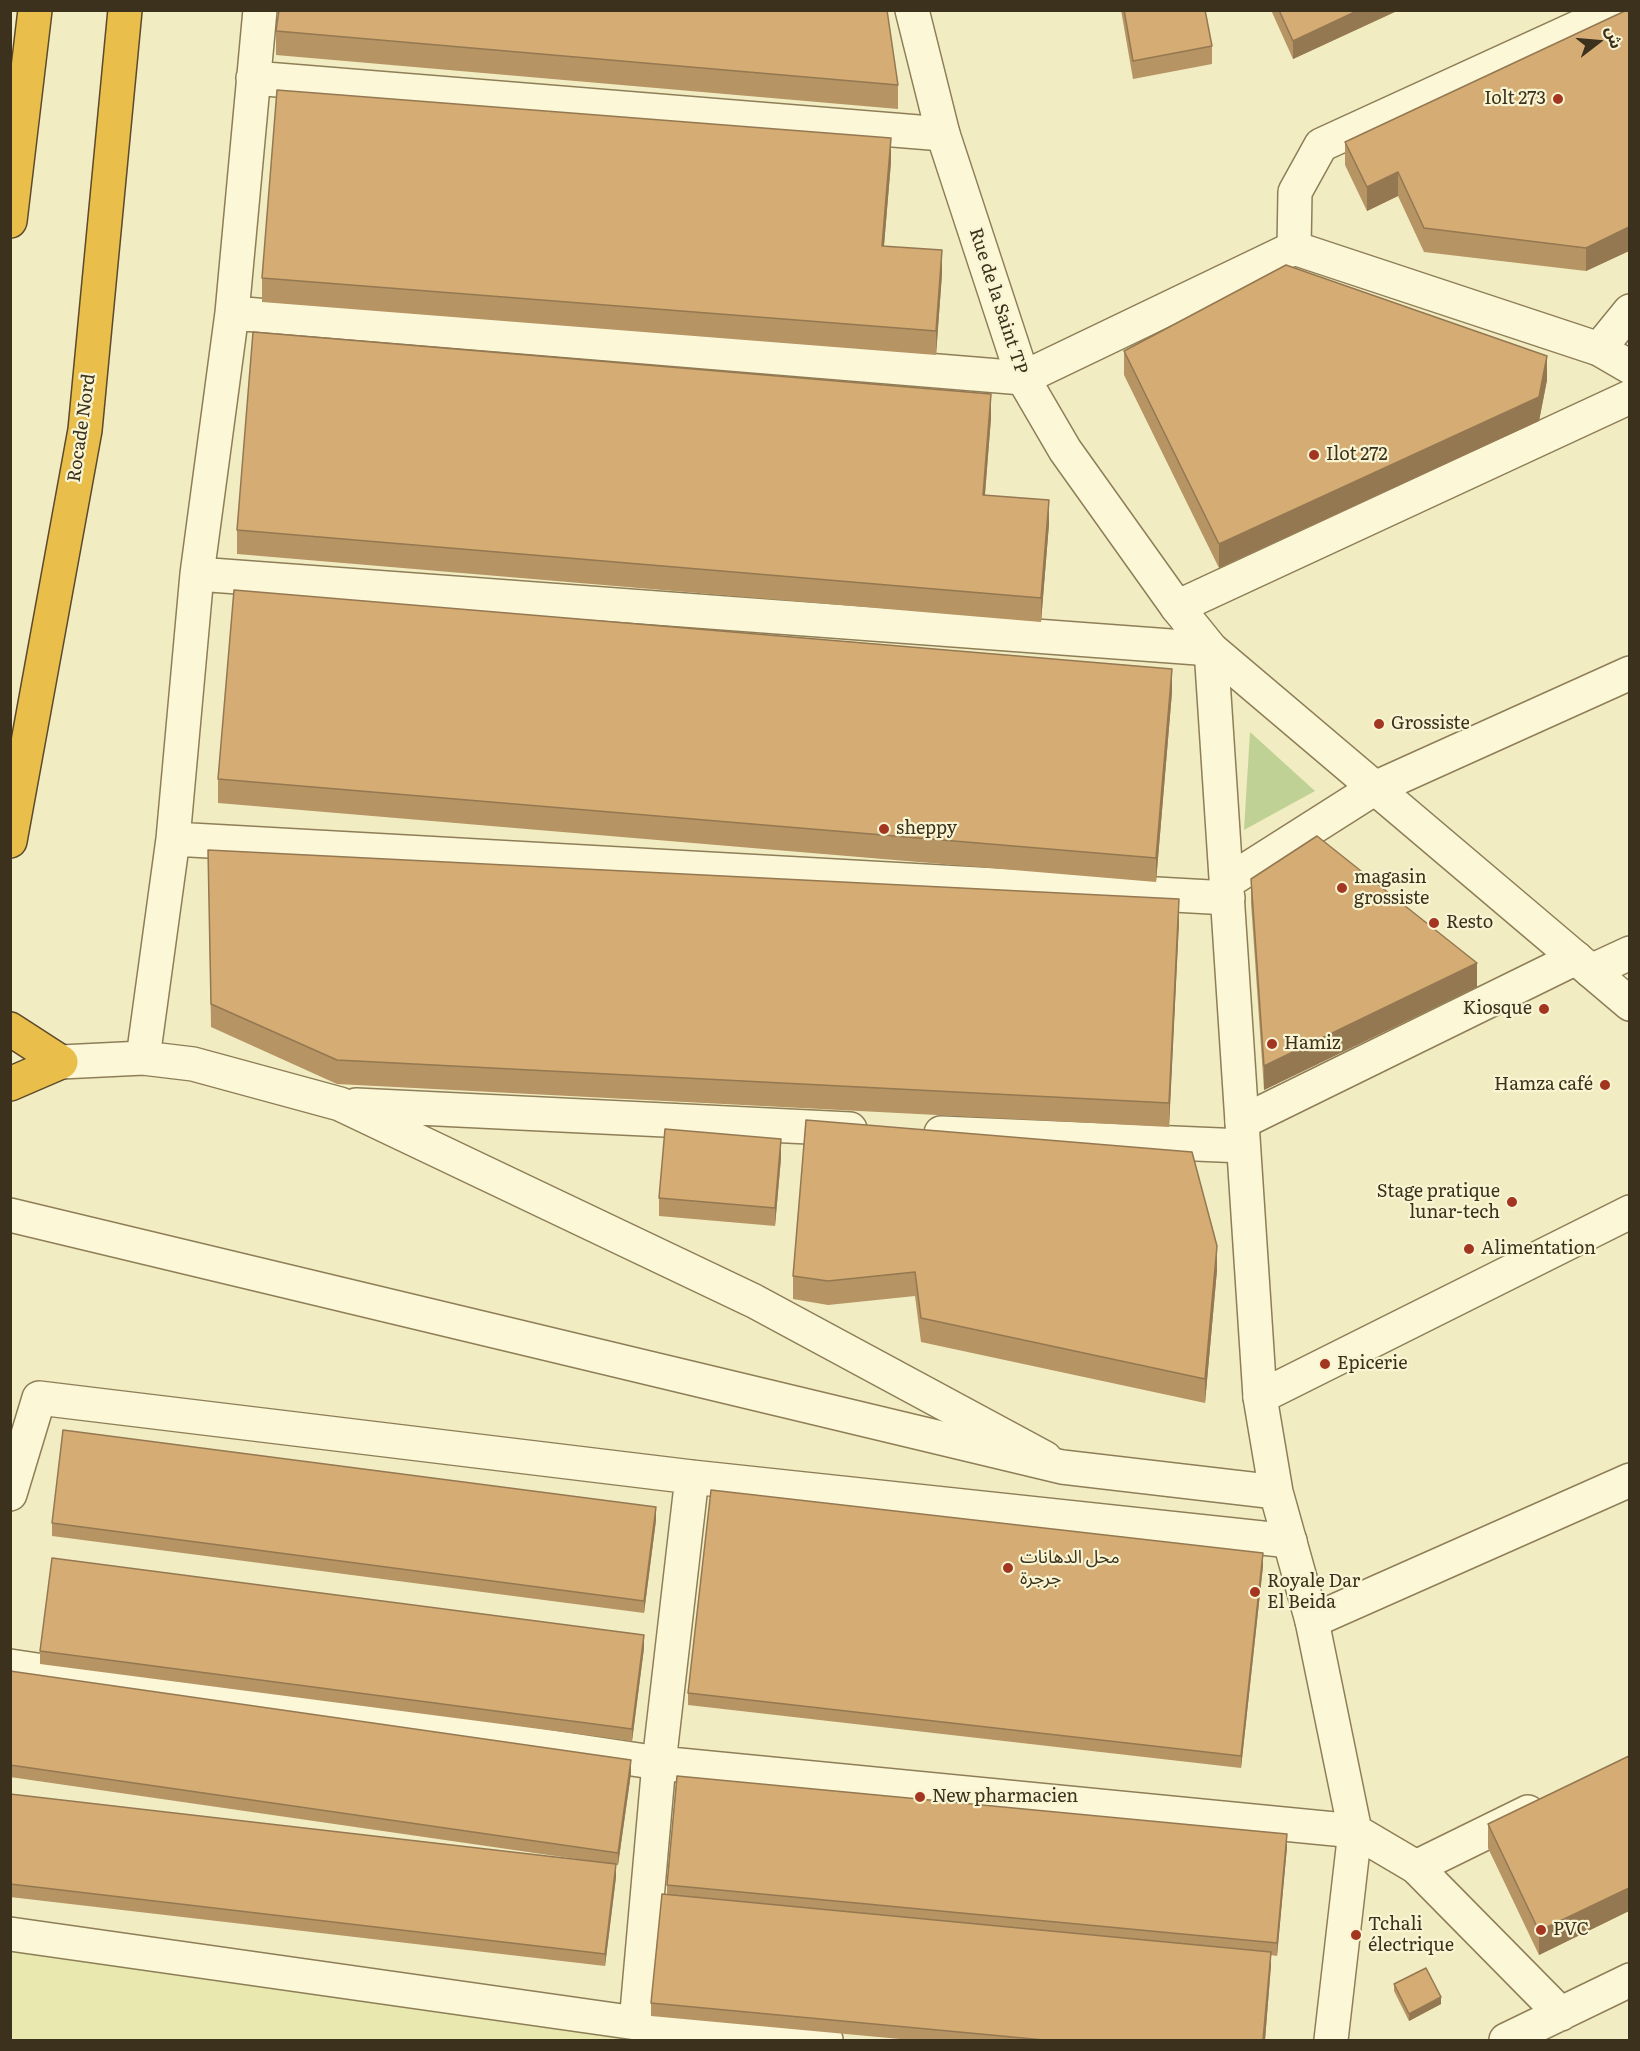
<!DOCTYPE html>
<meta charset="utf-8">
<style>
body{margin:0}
#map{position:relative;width:1640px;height:2051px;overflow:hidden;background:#f2ecc2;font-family:Literata,"Noto Sans Arabic",serif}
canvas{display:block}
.frame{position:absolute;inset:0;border:12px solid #3c311d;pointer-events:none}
.north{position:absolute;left:1568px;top:12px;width:60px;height:60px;-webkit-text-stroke:4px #f9f4d2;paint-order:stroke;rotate:74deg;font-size:16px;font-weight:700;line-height:24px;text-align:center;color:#3c311d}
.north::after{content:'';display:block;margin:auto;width:21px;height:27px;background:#3c311d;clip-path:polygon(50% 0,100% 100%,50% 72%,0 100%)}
</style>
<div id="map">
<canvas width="1640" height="2051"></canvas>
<div class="frame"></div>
<div class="north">ش</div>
</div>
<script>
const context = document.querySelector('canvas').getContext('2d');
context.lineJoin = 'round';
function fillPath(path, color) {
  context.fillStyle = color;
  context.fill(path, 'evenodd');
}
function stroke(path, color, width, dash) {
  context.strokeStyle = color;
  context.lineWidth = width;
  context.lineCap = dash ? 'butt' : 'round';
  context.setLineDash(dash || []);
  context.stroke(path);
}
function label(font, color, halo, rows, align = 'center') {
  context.font = font + ' Literata,"Noto Sans Arabic",serif';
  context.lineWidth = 4.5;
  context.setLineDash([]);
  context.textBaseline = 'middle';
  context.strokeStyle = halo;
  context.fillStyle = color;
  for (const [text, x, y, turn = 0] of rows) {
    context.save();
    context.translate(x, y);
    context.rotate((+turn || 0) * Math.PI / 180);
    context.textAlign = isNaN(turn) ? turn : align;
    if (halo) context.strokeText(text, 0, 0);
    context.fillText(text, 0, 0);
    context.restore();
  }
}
fillPath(new Path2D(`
 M 11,1946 L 841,2040 L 11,2040 Z`), '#e8e8af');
fillPath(new Path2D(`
 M 1250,732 L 1315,791 L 1244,830 Z`), '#c0d195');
const minor = new Path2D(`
 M 253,78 L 943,134
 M 1294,248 L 1295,192 L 1321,145 L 1616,10
 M 232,313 L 1023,378
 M 1599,349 L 1630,311
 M 197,574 L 1211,649
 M 1177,607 L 1630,397
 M 173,839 L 1228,898
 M 1227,882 L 1375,788 L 1630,673
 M 1591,971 L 1630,953
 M 143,1058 L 173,839 L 197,574 L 232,313 L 260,10
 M 61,1062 L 143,1058 L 193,1064 L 340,1104 L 754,1301 L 1045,1458
 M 356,1105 L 850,1129
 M 1242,1122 L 1576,958
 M 941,1133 L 1243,1146
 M 1260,1397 L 1630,1212
 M 10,1494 L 39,1398 L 692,1477 L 1290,1541
 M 1312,1621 L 1630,1480
 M 10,1666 L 659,1763 L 1355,1831
 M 1416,1867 L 1528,1812
 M 10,1934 L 636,2023 L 826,2040
 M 636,2023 L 659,1763 L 692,1477`);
const tertiary = new Path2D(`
 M 912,10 L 943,134 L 1023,378 L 1065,450 L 1177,607 L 1211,649 L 1630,1004
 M 1023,378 L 1294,248 L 1599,349 L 1630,367
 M 1211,649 L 1260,1397 L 1276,1492 L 1312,1621 L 1355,1831 L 1331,2040
 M 10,1215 L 1062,1467 L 1276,1492
 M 1355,1831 L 1416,1867 L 1561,2014
 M 1506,2040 L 1630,1980`);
const motorway = new Path2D(`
 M 10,221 L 35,10
 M 10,841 L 85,430 L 125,10
 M 10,1029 L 61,1062
 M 10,1084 L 61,1062`);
stroke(minor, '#8e7e57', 36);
stroke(tertiary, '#8e7e57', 36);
stroke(motorway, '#5b4a2c', 36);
stroke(minor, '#fcf7d6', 33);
stroke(tertiary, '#fcf7d6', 33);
stroke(motorway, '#e9be4b', 33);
fillPath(new Path2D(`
 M 1121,10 L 1205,10 L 1212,46 L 1212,64 L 1133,79 Z
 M 1271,10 L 1399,10 L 1293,59 Z
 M 1629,10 L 1629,251 L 1586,271 L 1424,252 L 1398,196 L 1367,211 L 1345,165 L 1345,142 Z
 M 276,31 L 898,85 L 898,109 L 276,55 Z
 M 891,162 L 884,246 L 942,274 L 936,355 L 262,302 L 262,278 Z
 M 1124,351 L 1547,380 L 1539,421 L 1219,568 L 1124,375 Z
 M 991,418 L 985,495 L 1049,524 L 1041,622 L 237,554 L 237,530 Z
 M 1172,692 L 1156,882 L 218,803 L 218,779 Z
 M 208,850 L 1179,922 L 1169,1127 L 337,1084 L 211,1027 Z
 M 1251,879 L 1477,987 L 1264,1090 L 1251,903 Z
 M 806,1120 L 1217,1270 L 1205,1403 L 921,1342 L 915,1296 L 828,1305 L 793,1299 L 793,1276 Z
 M 781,1158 L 775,1226 L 659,1216 L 659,1198 Z
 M 656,1520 L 644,1613 L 52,1536 L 52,1523 Z
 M 1263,1566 L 1241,1768 L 688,1705 L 688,1693 Z
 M 644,1648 L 632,1741 L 40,1664 L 40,1651 Z
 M 10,1671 L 631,1773 L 618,1865 L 616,1865 L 616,1877 L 605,1966 L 10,1897 L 10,1794 L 590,1861 L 10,1777 Z
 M 1629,1756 L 1629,1911 L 1539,1955 L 1488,1848 L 1488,1824 Z
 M 1287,1847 L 1277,1956 L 1271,1955 L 1271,1965 L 1265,2040 L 911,2040 L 651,2016 L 651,2003 L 667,1895 L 667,1885 Z
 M 1394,1984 L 1441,2004 L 1409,2021 L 1394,1991 Z`), '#b69464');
fillPath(new Path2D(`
 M 1359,10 L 1399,10 L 1293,59 L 1293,41 Z
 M 891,138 L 891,162 L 882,269 L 882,246 Z
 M 1398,172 L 1398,196 L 1367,211 L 1367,187 Z
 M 1629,227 L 1629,251 L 1586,271 L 1586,248 Z
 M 942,250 L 942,274 L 936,355 L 936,331 Z
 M 1547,356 L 1547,380 L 1539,421 L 1219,568 L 1219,544 Z
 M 991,394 L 991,418 L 983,518 L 983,495 Z
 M 1049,500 L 1049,524 L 1041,622 L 1041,598 Z
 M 1172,669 L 1172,692 L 1156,882 L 1156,858 Z
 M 1179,899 L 1179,922 L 1169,1127 L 1169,1103 Z
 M 1477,963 L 1477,987 L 1264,1090 L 1264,1066 Z
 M 781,1139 L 781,1158 L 775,1226 L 775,1208 Z
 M 1217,1246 L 1217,1270 L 1205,1403 L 1205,1379 Z
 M 656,1507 L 656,1520 L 644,1613 L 644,1601 Z
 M 1263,1553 L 1263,1566 L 1241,1768 L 1241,1756 Z
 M 644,1635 L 644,1648 L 632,1741 L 632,1729 Z
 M 631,1760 L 631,1773 L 618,1865 L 618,1853 Z
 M 1287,1834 L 1287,1847 L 1277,1956 L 1277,1943 Z
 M 616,1864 L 616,1877 L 605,1966 L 605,1954 Z
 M 1629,1888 L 1629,1911 L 1539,1955 L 1539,1931 Z
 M 1271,1952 L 1271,1965 L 1265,2040 L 1263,2040 Z
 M 1441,1997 L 1441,2004 L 1409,2021 L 1409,2014 Z`), '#947851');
const building = new Path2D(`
 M 279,10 L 887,10 L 898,85 L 276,31 Z
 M 1124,10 L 1205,10 L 1212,46 L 1133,61 Z
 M 1279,10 L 1359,10 L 1293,41 Z
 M 1627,10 L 1629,10 L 1629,227 L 1586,248 L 1424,228 L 1398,172 L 1367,187 L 1345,142 Z
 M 277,90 L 891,138 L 882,246 L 942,250 L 936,331 L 262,278 Z
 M 1286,265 L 1547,356 L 1539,397 L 1219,544 L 1124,351 Z
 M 253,332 L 991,394 L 983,495 L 1049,500 L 1041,598 L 237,530 Z
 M 234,590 L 1172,669 L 1156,858 L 218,779 Z
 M 1317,836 L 1477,963 L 1264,1066 L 1251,879 Z
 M 208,850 L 1179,899 L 1169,1103 L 337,1060 L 211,1004 Z
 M 806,1120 L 1192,1152 L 1217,1246 L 1205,1379 L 921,1318 L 915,1272 L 828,1281 L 793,1276 Z
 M 665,1129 L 781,1139 L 775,1208 L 659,1198 Z
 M 63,1430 L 656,1507 L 644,1601 L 52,1523 Z
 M 711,1490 L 1263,1553 L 1241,1756 L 688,1693 Z
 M 52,1558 L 644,1635 L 632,1729 L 40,1651 Z
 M 10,1671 L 631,1760 L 618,1853 L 10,1765 Z
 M 1629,1756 L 1629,1888 L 1539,1931 L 1488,1824 Z
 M 677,1776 L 1287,1834 L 1277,1943 L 667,1885 Z
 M 10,1794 L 616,1864 L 605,1954 L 10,1884 Z
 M 662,1894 L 1271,1952 L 1263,2040 L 1044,2040 L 651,2003 Z
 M 1426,1968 L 1441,1997 L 1409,2014 L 1394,1984 Z`);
fillPath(building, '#d4ac74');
stroke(building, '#947851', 1.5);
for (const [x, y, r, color] of [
 [1558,99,6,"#a33621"],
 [1314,455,6,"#a33621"],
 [1379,724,6,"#a33621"],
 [884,829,6,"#a33621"],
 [1342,888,6,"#a33621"],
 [1434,923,6,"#a33621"],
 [1544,1009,6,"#a33621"],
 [1272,1044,6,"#a33621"],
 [1605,1085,6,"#a33621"],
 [1512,1202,6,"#a33621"],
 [1469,1249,6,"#a33621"],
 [1325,1364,6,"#a33621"],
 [1008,1568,6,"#a33621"],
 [1255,1592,6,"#a33621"],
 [920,1797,6,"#a33621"],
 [1541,1930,6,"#a33621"],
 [1356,1935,6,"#a33621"]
]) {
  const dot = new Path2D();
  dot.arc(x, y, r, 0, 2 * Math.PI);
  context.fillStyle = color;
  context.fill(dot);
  stroke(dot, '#f9f4d2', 2);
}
label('18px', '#3c311d', '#f9f4d2', [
 ["Iolt 273",1546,99,"right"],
 ["Ilot 272",1326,455],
 ["Grossiste",1391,724],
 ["sheppy",896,829],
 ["magasin",1354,878],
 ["grossiste",1354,899],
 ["Resto",1446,923],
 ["Kiosque",1532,1009,"right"],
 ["Hamiz",1284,1044],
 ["Hamza café",1593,1085,"right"],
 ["Stage pratique",1500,1192,"right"],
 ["lunar-tech",1500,1213,"right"],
 ["Alimentation",1481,1249],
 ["Epicerie",1337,1364],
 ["محل الدهانات",1020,1558],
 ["جرجرة",1020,1579],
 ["Royale Dar",1267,1582],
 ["El Beida",1267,1603],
 ["New pharmacien",932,1797],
 ["Tchali",1368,1925],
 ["électrique",1368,1946],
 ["PVC",1553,1930]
], 'left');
label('18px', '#3c311d', '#f9f4d2', [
 ["Rue de la Saint TP",998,301,72],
 ["Rocade Nord",82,428,-82]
]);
</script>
